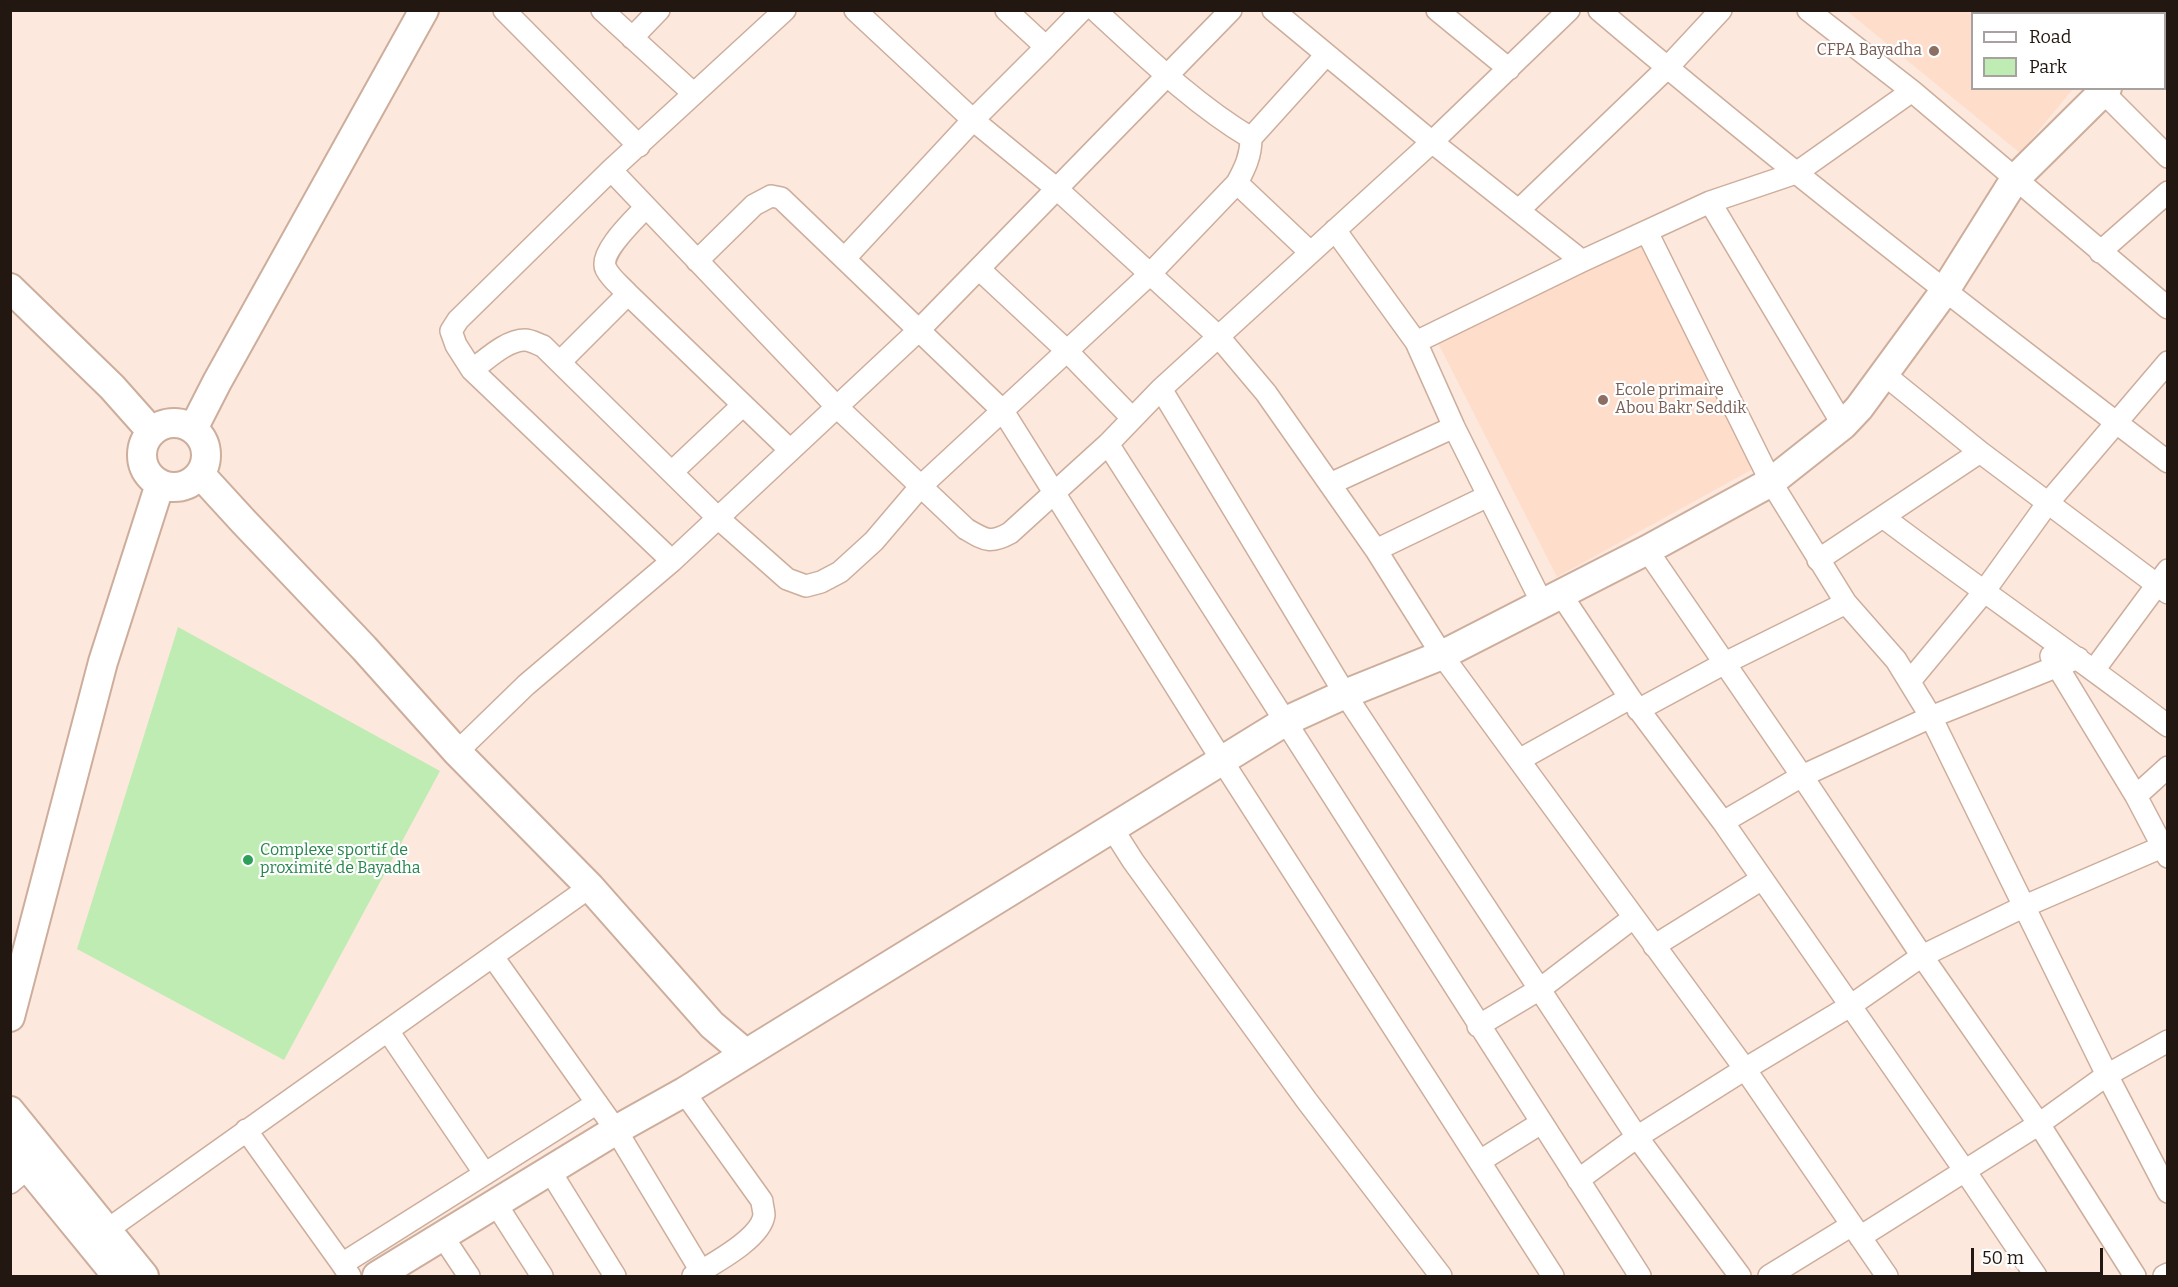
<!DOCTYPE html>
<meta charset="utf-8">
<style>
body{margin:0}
#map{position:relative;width:2178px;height:1287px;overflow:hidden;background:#fce8dd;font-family:Bitter,serif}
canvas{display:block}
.frame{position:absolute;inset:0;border:12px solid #231711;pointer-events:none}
.legend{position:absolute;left:1971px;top:12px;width:195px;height:78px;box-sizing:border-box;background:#fff;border:2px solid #a7a2a0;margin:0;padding:8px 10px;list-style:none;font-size:18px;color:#231711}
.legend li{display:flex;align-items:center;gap:12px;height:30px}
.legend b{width:30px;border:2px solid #a7a2a0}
.scale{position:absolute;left:1971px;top:1248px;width:132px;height:27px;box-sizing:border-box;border:3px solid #231711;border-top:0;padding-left:8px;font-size:18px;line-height:21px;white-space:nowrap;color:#231711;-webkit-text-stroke:4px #fff;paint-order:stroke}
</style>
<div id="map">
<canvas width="2178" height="1287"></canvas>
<div class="frame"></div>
<ul class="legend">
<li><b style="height:8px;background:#fff"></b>Road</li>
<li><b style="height:16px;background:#bfecb2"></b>Park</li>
</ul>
<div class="scale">50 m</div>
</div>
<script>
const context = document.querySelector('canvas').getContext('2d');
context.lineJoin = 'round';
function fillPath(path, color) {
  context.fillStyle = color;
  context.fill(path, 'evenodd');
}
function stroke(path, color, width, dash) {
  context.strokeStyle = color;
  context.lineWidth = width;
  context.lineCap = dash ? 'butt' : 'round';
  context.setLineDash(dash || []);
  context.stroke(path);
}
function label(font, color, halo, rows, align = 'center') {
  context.font = font + ' Bitter,serif';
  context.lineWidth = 4.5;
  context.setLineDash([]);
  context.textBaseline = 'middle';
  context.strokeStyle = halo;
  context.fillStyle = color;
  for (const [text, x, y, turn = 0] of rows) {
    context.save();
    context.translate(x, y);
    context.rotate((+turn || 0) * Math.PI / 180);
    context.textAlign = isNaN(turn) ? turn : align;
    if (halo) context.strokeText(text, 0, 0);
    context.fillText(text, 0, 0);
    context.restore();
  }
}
fillPath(new Path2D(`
 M 1847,11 L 2139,11 L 2136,14 L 1972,14 L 1972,88 L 2073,89 L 2020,153 Z
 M 1652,239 L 1771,459 L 1557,577 L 1437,341 Z`), '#fedecb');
fillPath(new Path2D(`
 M 178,627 L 440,771 L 284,1060 L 77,949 Z`), '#bfecb2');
const street = new Path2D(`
 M 504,10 L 639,146
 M 602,10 L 694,94
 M 855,10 L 973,120 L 1057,189 L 1218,336 L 1266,393 L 1376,550 L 1442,655 L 1745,1069 L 1852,1225
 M 1273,10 L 1432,142 L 1582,261
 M 1437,10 L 1509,69
 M 1599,10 C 1784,167 1975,315 2168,462
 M 1808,10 L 1912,91 L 2168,308
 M 632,38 L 659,10
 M 1046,47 L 1082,10
 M 2103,92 L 2168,157
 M 1251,138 L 1326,55
 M 611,170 L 836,406 L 966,529 C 985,540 990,544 1010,533 L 1108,444 L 1161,389 L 1432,142 L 1569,10
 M 1237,183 L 1310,252
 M 1710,202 L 1843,425
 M 646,207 C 635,219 598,253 606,269 C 611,279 621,286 628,294 L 790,450
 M 1519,210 L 1667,68 L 1721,10
 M 1335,230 L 1416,342
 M 1647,232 L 1771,482 L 1846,603 L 1896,660 L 1931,717 L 2107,1075 L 2168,1192
 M 2100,252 L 2168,192
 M 845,258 L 973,120 L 1046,47 L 1006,10
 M 697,261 L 754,205 L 771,196 L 781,198 L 1003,411 L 1223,762 L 1553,1276
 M 979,269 L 1066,350 L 1132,418
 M 560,362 L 628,294
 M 472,370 C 486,360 506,340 525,340 C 531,340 537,344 543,346 L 718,518 L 787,579 L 806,586 L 821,582 L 840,572 L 874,541 L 920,487 L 1150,274 L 1237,183 C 1245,168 1251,156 1251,138 C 1194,104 1144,55 1095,10
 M 1885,375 L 1980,452 L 2168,593
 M 1161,389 L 1345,694 L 1637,1137 L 1740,1276
 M 1108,444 L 1640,1276
 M 672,472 L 743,405
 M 1330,484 L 1454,427
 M 1883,517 C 1977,588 2074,654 2168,726
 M 1376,550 L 1488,496
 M 1647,550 L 1802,776 L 1922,956 L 2039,1124 L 2135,1276
 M 1818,560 L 1980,452
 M 672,561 L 472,370 L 456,345 L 451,331 L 458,320 L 611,170 L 785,10
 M 1560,593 L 1630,698 L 1723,822 L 1965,1171 L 2036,1276
 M 1542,603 L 1454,427 L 1416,342 L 1582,261 L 1710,202 L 1796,173 L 1912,91
 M 2051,656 L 2136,796 L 2168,857
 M 2094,670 L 2168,570
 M 1910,681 L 1983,593 L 2047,504 L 2168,362
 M 1638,710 L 1725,663 L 1846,603
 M 457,752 L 526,685 L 672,561 L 919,330 L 1231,10
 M 1519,760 L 1630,698
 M 2136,796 L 2168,767
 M 1723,822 L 1802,776 L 1931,717 L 2078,658
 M 1112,828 L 1133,861 L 1307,1101 L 1441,1276
 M 1654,946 L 1762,879
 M 493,957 L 616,1130 L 701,1271
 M 1478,1026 L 1540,989 L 1633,918
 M 388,1031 L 485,1174
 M 684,1092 L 762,1201 C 762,1205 764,1211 764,1215 C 761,1239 712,1264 693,1276
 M 246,1130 L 342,1264
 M 1480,1161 L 1541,1123
 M 550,1171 L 615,1276
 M 1578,1180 L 1637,1137 L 1745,1069 L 1850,1006 L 1922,956 L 2025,906 L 2162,847
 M 10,1183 L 29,1167
 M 496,1204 L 542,1276
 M 107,1230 L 590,887
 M 443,1237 L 469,1276
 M 1860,1237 L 2039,1124 L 2107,1075 L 2168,1041
 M 350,1276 L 342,1264 L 597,1103
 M 1769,1276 L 1852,1225 L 1887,1276
 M 2164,1276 L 2168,1274`);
const secondary = new Path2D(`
 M 2164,39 L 2168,36
 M 10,288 L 112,387 L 152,432
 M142 455a32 32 0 1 1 64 0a32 32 0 1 1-64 0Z
 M 193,429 L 217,382 L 424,10
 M 200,474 L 244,522 L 364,648 L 457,752 L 590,887 L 712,1025 L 745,1053
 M 10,1017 L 103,662 L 160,484
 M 10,1111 L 144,1276
 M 10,1145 L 117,1276
 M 377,1276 L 616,1130 L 684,1092 L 1286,721 L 1345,694 L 1442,655 L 1647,550 L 1771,482 L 1843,425 L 1859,408 L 1944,292 L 2015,179 L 2107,88`);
stroke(street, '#cdad9b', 24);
stroke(secondary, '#cdad9b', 32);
stroke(street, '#fff', 21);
stroke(secondary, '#fff', 28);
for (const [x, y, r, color] of [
 [1934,51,6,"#8d6e63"],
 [1603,400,6,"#8d6e63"],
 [248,860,6,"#2e9e5b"]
]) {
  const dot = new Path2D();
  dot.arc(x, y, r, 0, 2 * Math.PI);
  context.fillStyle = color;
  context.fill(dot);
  stroke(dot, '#fff', 2);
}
label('16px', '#785e54', '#fff', [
 ["CFPA Bayadha",1922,51],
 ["Ecole primaire",1615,391,"left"],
 ["Abou Bakr Seddik",1615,409,"left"]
], 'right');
label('16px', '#27864d', '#fff', [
 ["Complexe sportif de",260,851],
 ["proximité de Bayadha",260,869]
], 'left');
</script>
